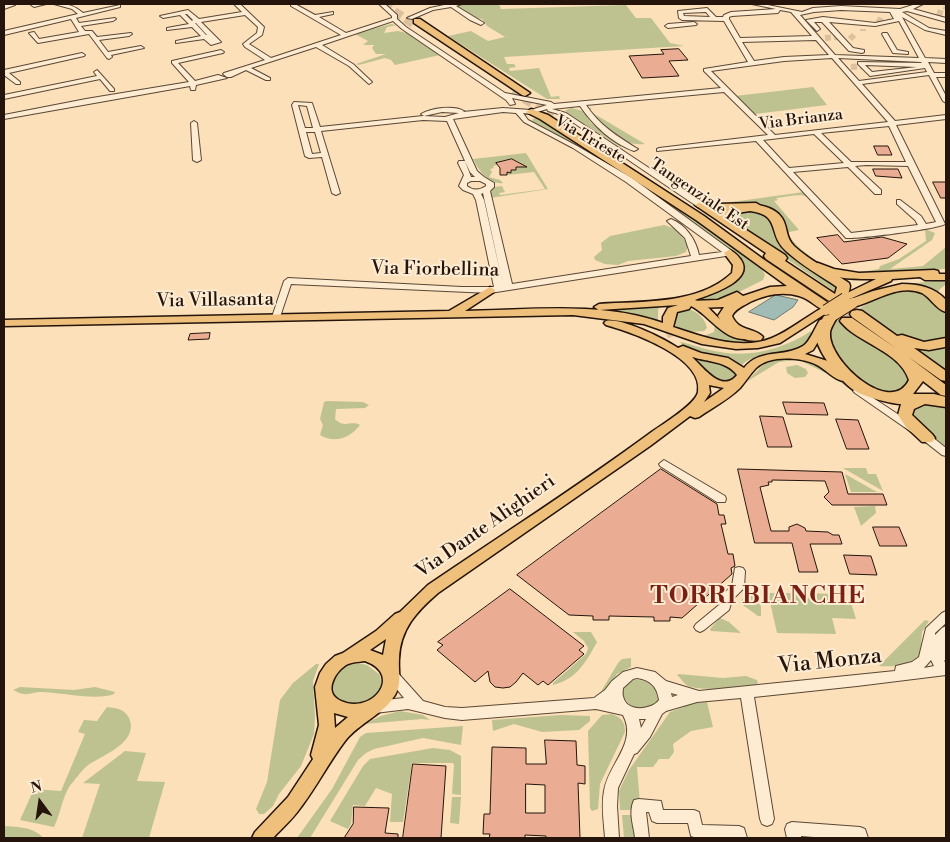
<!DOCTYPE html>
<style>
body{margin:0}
#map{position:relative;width:950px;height:842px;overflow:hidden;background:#fce0b9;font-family:"Libre Bodoni",serif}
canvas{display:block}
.frame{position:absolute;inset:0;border:5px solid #24140b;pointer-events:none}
.north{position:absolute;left:15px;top:777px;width:50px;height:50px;-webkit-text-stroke:4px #fdebd2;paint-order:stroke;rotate:346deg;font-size:14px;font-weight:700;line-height:20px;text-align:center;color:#24140b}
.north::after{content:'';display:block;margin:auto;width:18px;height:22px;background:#24140b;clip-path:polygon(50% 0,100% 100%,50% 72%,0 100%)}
</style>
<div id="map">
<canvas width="950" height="842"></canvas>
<div class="frame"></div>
<div class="north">N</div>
</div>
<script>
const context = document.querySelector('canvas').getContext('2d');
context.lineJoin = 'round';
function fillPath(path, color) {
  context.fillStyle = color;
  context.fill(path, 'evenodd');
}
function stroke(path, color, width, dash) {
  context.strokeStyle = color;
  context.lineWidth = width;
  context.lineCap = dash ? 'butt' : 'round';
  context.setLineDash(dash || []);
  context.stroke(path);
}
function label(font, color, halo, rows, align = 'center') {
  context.font = font + ' "Libre Bodoni",serif';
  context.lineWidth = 4;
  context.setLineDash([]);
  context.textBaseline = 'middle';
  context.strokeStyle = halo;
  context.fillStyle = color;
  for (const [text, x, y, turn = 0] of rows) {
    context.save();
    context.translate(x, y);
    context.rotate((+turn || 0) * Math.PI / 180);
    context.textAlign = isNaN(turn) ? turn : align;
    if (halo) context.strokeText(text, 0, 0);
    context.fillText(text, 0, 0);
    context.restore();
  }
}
fillPath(new Path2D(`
 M 468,4 L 499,4 L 501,9 L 626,5 L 636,18 L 651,18 L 670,43 L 684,46 L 504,57 L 507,64 L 514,64 L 516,67 L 509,68 L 510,71 L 539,68 L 551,97 L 559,96 L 560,99 L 547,99 L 448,36 L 471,31 L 488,41 L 505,37 L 487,26 L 482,19 L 474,18 L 457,6 Z
 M 391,24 L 397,25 L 387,27 L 384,33 L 398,31 L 407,33 L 440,55 L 395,65 L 391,60 L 385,58 L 359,65 L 356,64 L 386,54 L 376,54 L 372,48 L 374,45 L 363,45 L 368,41 L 355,34 Z
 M 813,87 L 827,105 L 755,114 L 735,96 Z
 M 591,107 L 591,112 L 645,144 C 621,147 603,127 589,109 Z
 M 571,108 L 583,111 L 591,123 L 620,142 L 621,147 L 628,152 L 566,112 L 566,110 Z
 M 537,117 L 542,118 L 733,245 L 761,267 L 765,275 L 763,280 L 721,301 L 710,303 L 691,300 L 717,289 L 741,264 L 611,166 L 532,122 L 533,119 Z
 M 526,153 L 548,189 L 490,198 L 490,191 L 494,187 L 502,186 L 505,192 L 499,193 L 500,195 L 545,189 L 534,172 L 507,175 L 507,172 L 511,172 L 511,170 L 516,170 L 516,167 L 519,167 L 519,162 L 512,159 L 502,161 L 503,162 L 497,163 L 498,165 L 493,166 L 494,168 L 490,169 L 492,172 L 489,177 L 500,180 L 503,183 C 489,185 479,171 473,159 Z
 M 804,192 L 808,197 C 800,193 788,197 776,198 L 778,200 L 774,201 L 799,230 L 789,232 L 788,235 C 804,255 825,270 851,272 C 860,273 871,270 879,269 L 880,266 L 899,259 L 926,241 L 925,229 L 935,233 L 932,240 L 890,269 L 923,266 L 946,247 L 946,269 C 904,269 857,284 818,264 C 809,259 792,249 789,240 C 786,233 786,224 783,218 C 773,199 727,205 710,205 Z
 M 747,209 L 762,211 L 773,217 L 778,237 L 783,245 L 838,284 L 841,288 L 839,293 L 836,292 L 837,286 L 835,292 L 732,221 L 730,217 C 732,210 741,209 747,209 Z
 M 664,225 L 676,229 L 688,244 L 686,252 L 676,256 L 628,261 L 618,265 L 605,264 L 595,260 L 594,257 L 602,250 L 601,243 L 610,236 Z
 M 946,280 L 946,284 L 939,290 L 938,297 L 905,284 Z
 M 897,289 L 920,291 L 942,306 L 946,311 L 946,339 C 916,355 883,325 859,309 L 880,295 Z
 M 660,306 L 658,310 L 658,321 L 615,311 L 585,309 Z
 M 688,309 C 698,312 705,318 707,328 L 704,331 L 691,332 L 673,327 L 672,320 L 674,313 Z
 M 838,318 C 863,335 898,351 911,379 L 902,390 L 891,393 L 874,390 L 852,376 L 830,344 L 829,333 L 833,321 Z
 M 715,325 L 753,339 L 773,338 C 751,349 723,342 701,337 L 714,332 Z
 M 811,331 C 817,361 752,346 741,367 C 724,351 693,362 680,342 C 689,343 700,348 710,350 C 746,359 780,351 811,331 Z
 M 946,344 L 946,370 L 915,348 L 941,346 Z
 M 685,353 L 724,361 L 737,373 L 735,378 L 727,381 L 711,378 Z
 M 784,359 L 813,362 L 830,369 L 853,391 L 927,443 L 946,459 L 832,376 L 803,362 L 796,360 L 779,362 L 746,382 L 765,363 Z
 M 797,365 L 806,369 L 808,373 L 805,377 L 795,378 L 787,373 L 786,367 Z
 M 327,401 L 363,402 L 369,405 L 365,408 L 336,409 L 335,419 C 345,429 350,420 360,425 C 350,438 335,444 320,435 L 323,425 L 320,419 L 324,402 Z
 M 936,402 L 946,405 L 946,447 L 912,419 L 912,405 Z
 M 843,468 L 866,468 L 868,474 L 876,474 L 883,491 Z
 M 845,474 L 877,492 L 851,492 Z
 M 875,506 L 876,513 L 861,526 L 854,507 Z
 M 746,593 L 753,595 L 757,598 L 757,601 L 761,606 L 761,616 L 758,616 L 740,603 Z
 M 768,593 L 798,593 L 799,597 L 810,598 L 809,593 L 829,594 L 831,602 L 851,603 L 856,619 L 832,618 L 836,634 L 777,633 Z
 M 720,618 L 729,622 L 741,633 L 711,631 L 710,629 Z
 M 925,620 L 929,621 L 922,632 L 920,655 C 907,666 895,667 879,666 Z
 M 573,632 L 591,632 L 597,642 C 586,662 577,679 553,685 L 553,683 L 586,654 L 588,648 L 584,641 Z
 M 631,658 L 631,667 L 617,674 L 606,691 L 599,695 L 618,663 L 622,659 Z
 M 359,663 L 367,665 L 379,674 C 385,688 377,701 362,705 C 356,707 345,703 338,702 L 330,690 C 332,673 342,665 359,663 Z
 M 316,664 L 319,664 L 313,681 L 315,717 L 314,734 L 301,766 L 279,794 L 273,806 L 264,814 L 259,814 L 256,809 L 267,782 L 280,700 L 293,683 Z
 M 679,674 L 723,678 L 746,676 L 757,680 L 758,683 C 749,690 700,691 688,686 C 684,684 681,678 677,675 Z
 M 634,680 C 648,679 654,684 659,697 C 651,727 601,695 634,680 Z
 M 20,687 L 74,690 L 95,687 L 115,692 L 114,694 C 96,701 60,692 40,692 C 35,692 29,695 24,694 C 20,694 16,691 13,690 Z
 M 707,702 L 713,727 L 691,731 L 673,744 L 674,752 L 669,759 L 659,759 L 653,767 L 637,767 L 640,804 L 638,810 L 620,810 L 619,791 L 629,770 L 670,712 L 684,707 L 684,704 Z
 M 107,707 C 116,708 125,709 129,718 C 140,743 100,756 87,766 C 81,771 74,781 69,787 C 62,799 60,815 54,827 L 20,820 L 34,789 L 61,791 L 85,734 L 78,732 L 84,720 L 97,721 Z
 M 400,711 L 423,715 L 430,720 L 422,719 L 364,724 L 381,716 Z
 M 612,714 C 622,718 625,722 625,732 L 600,784 L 598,809 L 592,811 L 590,808 L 588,731 L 602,715 Z
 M 561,715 L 590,716 L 590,721 L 579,730 L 542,732 L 514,724 L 493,731 L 492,720 Z
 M 463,726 L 461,745 L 423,738 L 374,749 L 366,753 L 358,760 L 310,838 L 297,838 L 332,789 L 360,737 L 366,733 Z
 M 433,748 L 450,750 L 461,756 L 461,795 L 452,794 L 454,765 L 453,763 L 412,763 L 403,822 L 390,822 L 392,794 L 376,788 L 365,806 L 353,805 L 351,824 L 348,829 L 330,821 L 363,766 L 370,759 Z
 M 125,751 L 146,753 L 137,781 L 165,782 L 149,838 L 82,838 L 100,784 L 83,783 Z
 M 452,797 L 461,797 L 459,824 L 450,823 Z
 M 622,815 L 638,815 L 641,825 L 642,838 L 624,838 Z
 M 4,826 C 17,827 35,827 43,838 L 4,838 Z`), '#bec290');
const water = new Path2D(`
 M 776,295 L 798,300 L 793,307 L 774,320 L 749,312 Z`);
fillPath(water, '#a0bcb5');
stroke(water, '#6e7971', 1);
const building = new Path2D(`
 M 679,49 L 688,60 L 669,61 L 679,76 L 642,78 L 629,56 L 664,54 L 661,50 Z
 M 874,146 L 888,146 L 892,155 L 878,155 Z
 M 512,159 L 527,167 L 516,167 L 516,170 L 511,170 L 511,173 L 507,172 L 507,175 L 500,175 L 500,168 L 496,163 Z
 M 873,169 L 898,169 L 902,178 L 876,176 Z
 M 933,182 L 946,182 L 946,198 L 941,198 Z
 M 838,235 L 844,242 L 882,237 L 907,244 L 888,258 L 842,264 L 817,238 Z
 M 210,333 L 209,339 L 188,340 L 190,334 Z
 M 783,402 L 824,403 L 828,415 L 787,414 Z
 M 760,416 L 783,417 L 792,447 L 768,447 Z
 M 836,419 L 858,420 L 869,449 L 847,449 Z
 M 661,469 L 717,504 L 719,515 L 724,515 L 726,524 L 721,524 L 728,554 L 733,554 L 735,566 L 731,568 L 732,574 L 682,618 L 670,617 L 670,621 L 654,621 L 654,617 L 609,616 L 609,620 L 593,620 L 593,616 L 569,615 L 517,575 Z
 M 738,469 L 842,472 L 848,494 L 883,494 L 887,505 L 832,505 L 824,497 L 829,492 L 825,481 L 772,480 L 772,482 L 768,482 L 769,485 L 760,487 L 771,531 L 789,531 L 789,527 L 797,524 L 805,528 L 806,531 L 828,532 L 833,535 L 839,535 L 842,544 L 810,544 L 818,572 L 799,572 L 792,543 L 755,543 Z
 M 873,527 L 899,527 L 907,546 L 880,546 Z
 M 844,555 L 871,556 L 877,575 L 850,574 Z
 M 510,589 L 584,646 L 579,650 L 584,654 L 548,685 L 543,681 L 538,685 L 523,673 L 516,682 L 510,687 L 503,688 L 495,687 L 490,682 L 488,671 L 475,682 L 437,650 L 443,645 L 438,642 Z
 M 545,740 L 576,741 L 577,765 L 585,766 L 585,784 L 578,783 L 580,838 L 546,838 L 546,836 L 525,835 L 525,838 L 489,838 L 490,834 L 483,834 L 484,814 L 490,814 L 492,747 L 526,748 L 526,764 L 546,764 ZM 526,784 L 545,785 L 545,813 L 526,813 Z
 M 413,764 L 446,766 L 441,838 L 403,838 Z
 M 354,807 L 389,808 L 385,833 L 398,834 L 398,838 L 344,838 L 353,824 Z`);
fillPath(building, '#eaad94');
stroke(building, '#24140b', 1);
stroke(new Path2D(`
 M 944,6 L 946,7
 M 937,12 L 946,15
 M 877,19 L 884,23
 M 863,29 L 863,31
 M 850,35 L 854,39
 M 825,38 L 839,37
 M 851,67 L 863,66`), '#dcc19f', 6, [6, 3]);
stroke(new Path2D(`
 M 669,325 L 675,340`), '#dcc19f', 12, [12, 6]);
stroke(new Path2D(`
 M 383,4 L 415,25
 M 513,91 L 552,117`), '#dcc19f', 9, [9, 4.5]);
stroke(new Path2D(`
 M 828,303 L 851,318`), '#dcc19f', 12, [12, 5.5]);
const minor = new Path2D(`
 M 10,4 L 15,5 L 4,9 L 4,5 Z
 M 32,4 L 46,4 L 34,7 L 31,5 Z
 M 54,4 C 65,3 74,5 83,13 L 120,5 L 120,7 L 76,18 L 79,23 L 115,18 L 116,19 L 113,21 L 81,26 L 85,31 L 92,31 L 97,37 L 131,33 L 132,34 L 129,36 L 99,40 L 108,52 L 141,46 L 144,48 L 111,55 L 112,57 L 109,59 L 107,58 L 89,34 L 38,43 L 29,33 L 34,32 L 39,39 L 79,32 L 71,19 L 4,35 L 4,31 L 78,14 L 72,9 Z
 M 234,4 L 240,4 L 264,27 L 262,35 L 249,44 L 271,58 L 341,35 L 291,6 L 291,4 L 295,4 L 315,15 L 333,12 L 333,14 L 319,17 L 346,33 L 392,18 L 392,16 L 379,4 L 385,4 L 397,15 L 397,19 L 406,27 L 505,93 L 551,102 L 554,104 L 721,88 L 704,71 L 704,69 L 748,62 L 724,21 L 682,20 L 679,18 L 678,11 L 707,8 L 716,17 L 723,17 L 724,15 L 731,12 L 776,9 L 752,4 L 763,4 L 802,12 L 813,8 L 841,6 L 900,9 L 916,4 L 923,4 L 913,9 L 946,18 L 946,22 L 907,11 L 902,12 L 929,28 L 946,31 L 946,35 L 925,30 L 902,17 L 925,58 L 946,59 L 946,63 L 928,62 L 934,73 L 946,73 L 946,77 L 936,77 L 946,96 L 946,103 L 943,101 L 929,75 L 862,84 L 895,121 L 946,115 L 946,119 L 896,125 L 945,224 C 938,229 857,239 846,238 L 756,141 L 657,151 L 657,149 L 659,148 L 768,135 L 724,92 L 586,105 C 599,125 617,136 636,148 L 638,149 L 634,151 C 612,143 593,125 580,106 L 552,109 L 566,113 L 705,205 L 704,207 L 698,207 L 562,115 L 548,111 L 547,109 L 531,114 L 523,113 L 528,120 L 577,146 L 632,178 L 732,251 L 732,255 L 490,293 L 291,284 L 280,317 L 276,320 L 273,319 L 272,317 L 284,281 L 288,278 L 462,287 L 494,287 L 476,200 L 473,194 L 463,190 L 459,186 L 464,175 L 458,163 L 459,161 L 465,161 L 471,177 L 475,177 L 470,172 L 447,121 L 423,120 L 321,131 L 340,193 L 336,195 L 332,193 L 322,157 L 309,158 L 305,156 L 292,105 L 294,102 L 312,103 L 320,127 L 423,116 L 445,117 L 459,113 L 442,112 L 424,116 L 421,114 C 431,108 454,105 464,111 L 463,112 L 503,108 L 531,110 L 547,105 L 512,98 L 515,104 L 510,105 L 506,100 L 402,29 L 393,21 L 322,45 L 353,64 L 371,81 L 372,82 L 369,84 L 349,66 L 316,47 L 251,68 L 270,78 L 270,80 L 266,80 L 246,70 L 231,77 L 227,77 L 223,74 L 224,73 L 265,60 L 245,47 L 243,44 L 257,33 L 258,27 L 245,15 L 201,22 L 221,42 L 211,45 L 204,39 L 176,43 L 176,41 L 201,36 L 192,27 L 167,30 L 167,28 L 189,24 L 180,15 L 163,18 L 160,16 L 188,10 L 199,19 L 242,12 ZM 780,10 L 791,12 L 812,36 L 740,38 L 729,19 L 729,17 L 732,16 L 778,13 ZM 841,10 L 890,12 L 894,19 L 875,23 L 823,17 L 806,20 L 817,31 L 820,29 L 814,22 L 822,22 L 849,51 L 862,53 L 864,52 L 864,50 L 853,48 L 829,22 L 875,26 L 899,21 L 919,58 L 835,55 L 800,15 L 814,12 ZM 706,12 L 710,17 L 684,16 L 683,13 ZM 185,14 L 187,14 L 193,20 L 192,21 ZM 195,23 L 196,23 L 207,35 L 206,35 ZM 816,40 L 829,55 L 784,57 L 754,61 L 742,42 ZM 832,58 L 888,122 L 775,135 L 711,71 L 784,61 ZM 838,58 L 921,62 L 922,63 L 858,62 L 858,64 L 870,76 L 925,68 L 927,72 L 859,81 ZM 865,65 L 917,67 L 872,72 ZM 298,105 L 307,106 L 313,128 L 305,128 ZM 503,112 L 516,113 L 524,122 L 573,148 L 626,182 L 722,252 L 699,255 C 696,240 686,225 671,219 L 667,221 L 685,238 L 691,256 L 512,284 L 490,191 L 494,187 L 494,183 L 484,177 L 477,171 L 453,119 ZM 889,126 L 906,162 L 851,162 L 821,133 ZM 306,132 L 315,132 L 321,153 L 312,154 ZM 814,134 L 844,163 L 789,168 L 763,140 ZM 866,165 L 908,166 L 936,222 L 926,224 L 921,216 L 900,200 L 897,200 L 897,204 L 915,220 L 918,225 L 851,233 L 793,172 L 848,167 L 875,194 L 881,194 L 881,190 L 855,166 ZM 471,181 L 480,181 L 486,184 L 486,186 C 480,190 473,191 467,186 L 467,183 ZM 483,193 L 503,285 L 484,200 L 481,194 Z
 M 449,4 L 462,4 L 456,6 L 484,23 L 481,25 L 470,20 L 451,7 L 433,10 L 412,19 L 407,18 L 430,8 Z
 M 694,22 L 697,24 L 696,25 L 668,28 L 665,26 L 668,24 Z
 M 883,33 L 887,33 L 897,50 L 908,52 L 908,54 L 893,53 L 882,34 Z
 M 221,50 L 224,52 L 223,53 L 178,63 L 195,81 L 218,75 L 227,78 L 196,85 L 195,90 L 191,90 L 190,86 L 4,119 L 4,115 L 86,99 L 189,82 L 172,63 L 172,61 Z
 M 82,53 L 85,55 L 84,56 L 9,73 L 20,82 L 20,84 L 16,84 L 4,75 L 4,70 Z
 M 97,70 L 114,89 L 114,91 L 110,91 L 100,79 L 4,99 L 4,95 L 97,76 L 94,72 Z
 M 194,121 L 197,123 L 201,160 L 197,162 L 193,160 L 191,123 Z
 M 858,388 L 931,436 L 946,448 L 946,456 L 942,455 L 923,440 L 855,393 L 853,391 L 855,389 Z
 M 664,460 L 725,496 L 726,499 L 725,502 L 717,502 L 660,466 L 659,464 Z
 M 739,567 L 743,568 L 745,571 L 744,588 L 732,600 L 729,610 L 704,630 L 700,632 L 696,630 L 694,627 L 696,624 L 719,605 L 722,595 L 732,586 L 735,568 Z
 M 946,611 L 946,623 L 935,633 L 935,635 L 942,628 L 946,626 L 946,661 L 944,660 L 946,665 L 946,675 L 857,686 L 754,697 L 774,819 L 772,824 L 767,826 L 762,824 L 760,819 L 741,698 L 697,702 L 666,711 L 662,714 L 650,737 L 637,753 L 634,754 L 618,788 L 617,806 L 619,838 L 605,838 C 604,823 601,806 604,791 C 608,764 638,743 623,715 L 596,709 L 462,720 L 445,718 L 408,709 L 375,713 L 370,711 L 368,707 L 370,703 L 375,701 L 404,698 L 386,676 L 387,672 L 392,671 L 397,672 L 423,701 L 445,707 L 462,708 L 594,698 L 605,690 L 612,681 L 623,672 L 637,668 L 655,672 L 666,681 L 699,691 L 895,671 L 896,666 L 912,662 L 919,657 L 926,628 L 942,613 ZM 931,660 L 934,666 L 924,668 ZM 637,678 C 651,680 657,687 659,700 C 652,710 626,713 623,696 C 622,694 623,691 623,688 L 633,679 ZM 671,693 L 678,695 L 672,697 ZM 639,719 L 646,719 L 641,728 Z
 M 639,799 L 661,801 L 663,810 L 694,810 L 699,812 L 702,825 L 739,826 L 744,828 L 747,838 L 696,838 L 691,836 L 688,823 L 657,823 L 652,821 L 649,812 L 646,812 L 649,838 L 635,838 C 634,826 628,813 634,800 Z
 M 792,822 L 860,827 L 865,829 L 868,838 L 826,838 L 801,836 L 801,838 L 787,838 L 785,829 L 787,824 Z`);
const major = new Path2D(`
 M 701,202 L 717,204 L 756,203 L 761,206 L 756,209 L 717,210 L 698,207 L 698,203 Z
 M 729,250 C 735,252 738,256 741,260 C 755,281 709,295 695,300 C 711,306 713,315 726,324 C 733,330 743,331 752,334 L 754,336 L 752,338 C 726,345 711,316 691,306 L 689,309 L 677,312 L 673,327 C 703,337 741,351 772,338 C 789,331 806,317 822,308 L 826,307 L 831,310 L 780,343 L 758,348 L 736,349 L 702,344 L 644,324 L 573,315 L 4,326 L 4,320 L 449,311 L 490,287 L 495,290 L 494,292 L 465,311 C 530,310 601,301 663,323 L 663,317 L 668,308 L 678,305 L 599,310 L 594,307 L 599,304 C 642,301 698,305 732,273 L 733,265 L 724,253 Z
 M 818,263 L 834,269 L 859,273 L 934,270 L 938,271 L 939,274 L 946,274 L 946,280 L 925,280 L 920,277 L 892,279 L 891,281 L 845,301 L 841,300 L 840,298 L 841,296 L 876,279 C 858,279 827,280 813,266 L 814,264 Z
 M 824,319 L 830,322 L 813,350 L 805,354 L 831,362 L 847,375 L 849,378 L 847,381 C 836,383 825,368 815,364 C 799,357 769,355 756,368 C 750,374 746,381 740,388 C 729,399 712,408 699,417 L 695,418 L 690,416 L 650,446 L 438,593 C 417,611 400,629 399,659 C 398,671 402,684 395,695 C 383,715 359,723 345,741 C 329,762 317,786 301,807 C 293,819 282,828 273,838 L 252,838 L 255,832 L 288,797 L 313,759 L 311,755 L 319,725 L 315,687 L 320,673 L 326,664 L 335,656 L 343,653 L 376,631 L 395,614 L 400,612 L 428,585 C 503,534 580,485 653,431 C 663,424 696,404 698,392 C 704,357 631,332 606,325 L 604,323 L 606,321 C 621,317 665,339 678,348 L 683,346 L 701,353 L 728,358 L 744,368 C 760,348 783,358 803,346 C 810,342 815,327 820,320 ZM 692,357 C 708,362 727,361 737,375 C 722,394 703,367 692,357 ZM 709,385 L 724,388 L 704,402 L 710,393 ZM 386,639 L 383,655 L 370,650 ZM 365,661 C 404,675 372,715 341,701 C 323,693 334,673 346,665 C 352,662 358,662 365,661 ZM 334,713 L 348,717 L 335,728 Z`);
const highway = new Path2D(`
 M 414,19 L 420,19 L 530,93 L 525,96 L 522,95 L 414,23 Z
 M 531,109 L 548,115 L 704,216 L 763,259 L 827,302 L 829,301 L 766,259 L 764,256 L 766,253 L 695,205 L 701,202 L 722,213 C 734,201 771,201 782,218 C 788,227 785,237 794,246 C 809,260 831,271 849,283 L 850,286 C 849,294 847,297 841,302 C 823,322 816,300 799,296 C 782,291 765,295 750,302 C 743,306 735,309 732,316 C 739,332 754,327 763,337 L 761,340 C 744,344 725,331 718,316 L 724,307 L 696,308 L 689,304 L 691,301 L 718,300 L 737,292 L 743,296 L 770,287 L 787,286 L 696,220 L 540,119 L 526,112 ZM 750,211 C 782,215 767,234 786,251 C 801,265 821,276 837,287 L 835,294 L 785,261 L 787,258 L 785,255 L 734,222 L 732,218 L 737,213 Z
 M 902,284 C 919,284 934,287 946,300 L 946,312 C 937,310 931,298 922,293 C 899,283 874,302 853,307 L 846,303 L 848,300 L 873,291 Z
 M 857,310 L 862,311 L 897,336 L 902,335 L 924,342 L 946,338 L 945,347 L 929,350 L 914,348 L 946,371 L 946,381 L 941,380 L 907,356 L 946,385 L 946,396 L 941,395 L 923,381 L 913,394 L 934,394 L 946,397 L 946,407 L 925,404 L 914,409 L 912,415 L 932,434 L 935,438 L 932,442 L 922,442 L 906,427 L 898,415 L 901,404 C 892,404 866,397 857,392 C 843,385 815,350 816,334 C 817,328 821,321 824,316 L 829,315 L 836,319 C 834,323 830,329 830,333 C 828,361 891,417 909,380 C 899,350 858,344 840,321 L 842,318 L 852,318 L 897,349 L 852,317 L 850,314 L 852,311 Z`);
stroke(minor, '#5a4736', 2);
stroke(major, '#24140b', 3);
stroke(highway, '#24140b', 3);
fillPath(minor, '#fdebd2');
fillPath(major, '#eec07c');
fillPath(highway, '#eec07c');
const majorBridge = new Path2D(`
 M 826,310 L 845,298
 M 834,315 L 853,303`);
stroke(majorBridge, '#24140b', 12, []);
stroke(majorBridge, '#eec07c', 10);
label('16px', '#24140b', '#fdebd2', [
 ["Via Brianza",801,120,-7],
 ["Via Trieste",590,140,30],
 ["Tangenziale Est",699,195,34]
]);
label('19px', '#24140b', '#fdebd2', [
 ["Via Fiorbellina",435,270,1],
 ["Via Villasanta",215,301,-1],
 ["Via Dante Alighieri",486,527,-35]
]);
label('22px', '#24140b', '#fdebd2', [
 ["Via Monza",830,662,-6]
]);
context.letterSpacing = '1px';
label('bold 24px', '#7a1f14', '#fdebd2', [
 ["TORRI BIANCHE",758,597]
]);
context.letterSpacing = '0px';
</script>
